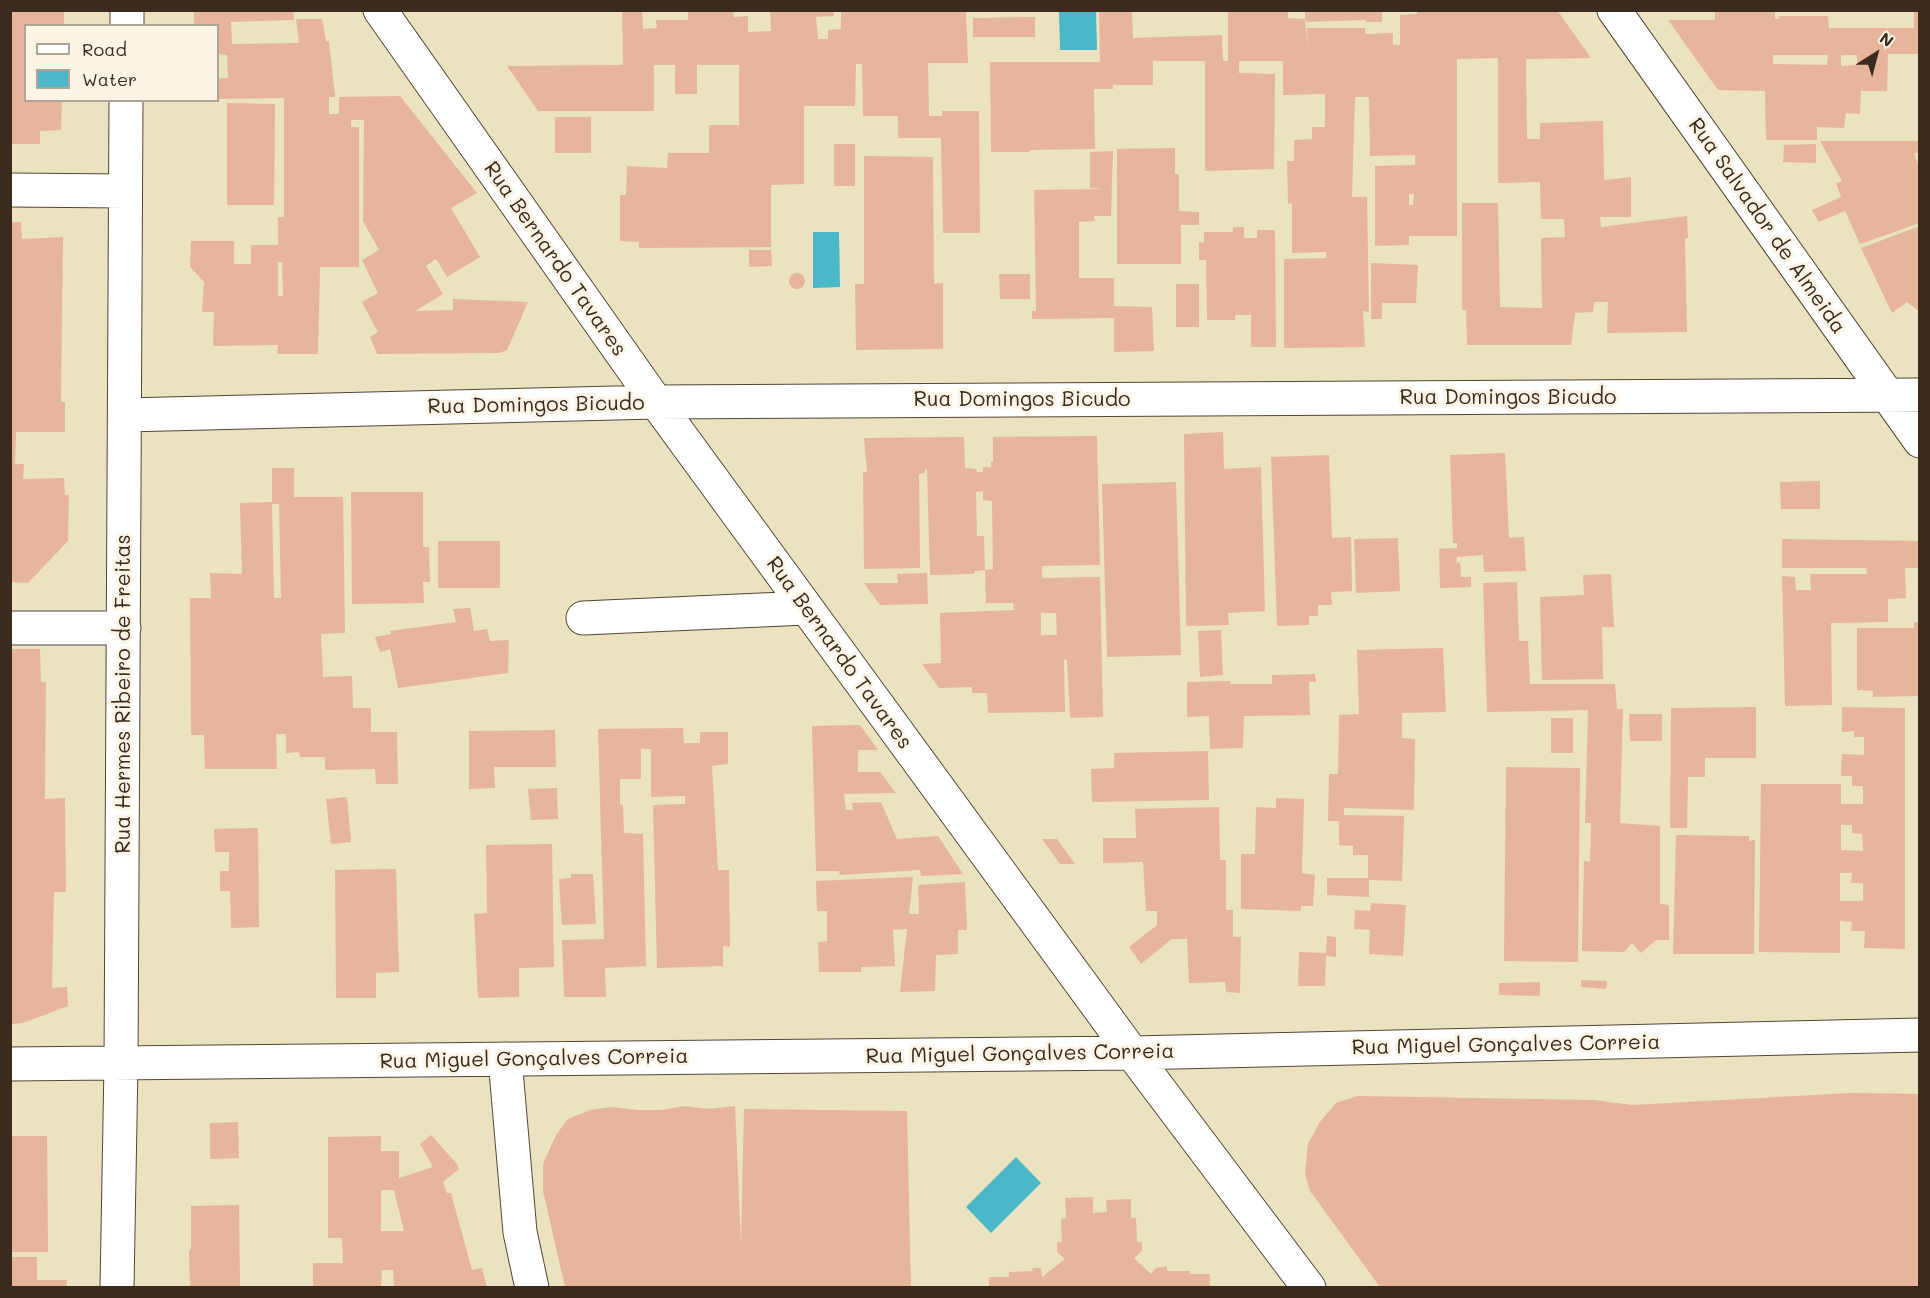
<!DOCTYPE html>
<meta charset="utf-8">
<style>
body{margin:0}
#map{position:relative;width:1930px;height:1298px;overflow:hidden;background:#ebe2c0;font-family:Mali,sans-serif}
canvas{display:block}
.frame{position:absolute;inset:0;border:12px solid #3b2a1e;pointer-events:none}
.legend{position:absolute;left:24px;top:24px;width:195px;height:78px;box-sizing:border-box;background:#fcf5e5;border:2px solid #afa495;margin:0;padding:8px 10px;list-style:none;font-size:18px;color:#3b2a1e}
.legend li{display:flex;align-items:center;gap:12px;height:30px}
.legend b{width:30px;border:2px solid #afa495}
.north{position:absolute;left:1846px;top:24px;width:60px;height:60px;-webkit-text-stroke:4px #fcf5e5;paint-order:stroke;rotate:36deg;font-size:16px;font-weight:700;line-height:24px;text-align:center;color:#3b2a1e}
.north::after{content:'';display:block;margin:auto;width:21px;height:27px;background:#3b2a1e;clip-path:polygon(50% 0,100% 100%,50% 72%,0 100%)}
</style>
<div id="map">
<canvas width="1930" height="1298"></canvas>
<div class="frame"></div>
<ul class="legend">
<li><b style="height:8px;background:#fff"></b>Road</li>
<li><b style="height:16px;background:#4bb8c7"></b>Water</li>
</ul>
<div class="north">N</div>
</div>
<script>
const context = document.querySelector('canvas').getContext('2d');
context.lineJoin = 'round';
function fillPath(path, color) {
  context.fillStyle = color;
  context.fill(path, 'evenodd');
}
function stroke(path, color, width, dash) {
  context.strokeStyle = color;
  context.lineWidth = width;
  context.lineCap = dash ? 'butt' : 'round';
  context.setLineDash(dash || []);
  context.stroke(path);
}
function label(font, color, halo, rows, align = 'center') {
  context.font = font + ' Mali,sans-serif';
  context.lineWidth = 6;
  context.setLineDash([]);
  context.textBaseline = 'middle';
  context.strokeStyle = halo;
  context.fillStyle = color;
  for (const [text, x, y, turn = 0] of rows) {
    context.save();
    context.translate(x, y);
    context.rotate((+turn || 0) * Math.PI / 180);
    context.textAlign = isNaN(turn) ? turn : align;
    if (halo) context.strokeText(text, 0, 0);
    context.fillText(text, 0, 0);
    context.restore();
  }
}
fillPath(new Path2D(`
 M 1059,11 L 1096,11 L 1097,50 L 1060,50 Z
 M 813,232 L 839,232 L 840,287 L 813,288 Z
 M 1016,1157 L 1041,1183 L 991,1233 L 966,1207 Z`), '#4bb8c7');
fillPath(new Path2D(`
 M 10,10 L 64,10 L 64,26 L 26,26 L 26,100 L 62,100 L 61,130 L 40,131 L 40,144 L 10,144 Z
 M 194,10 L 293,10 L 294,20 L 231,22 L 232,44 L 299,43 L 296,19 L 322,19 L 326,41 L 329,41 L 335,97 L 329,97 L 329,114 L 339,114 L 339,97 L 400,96 L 477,193 L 451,208 L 480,257 L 447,277 L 436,259 L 426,266 L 443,294 L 415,311 L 453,310 L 453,299 L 528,302 L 507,350 L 499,353 L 377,354 L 370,337 L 378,332 L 362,302 L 378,293 L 362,260 L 379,250 L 363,221 L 364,120 L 351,120 L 351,127 L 359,127 L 359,267 L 320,267 L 318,354 L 277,354 L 278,345 L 213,346 L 214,312 L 202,312 L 204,282 L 190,267 L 191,241 L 234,241 L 234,264 L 251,264 L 251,245 L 278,245 L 278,217 L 284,217 L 284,98 L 218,99 L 218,78 L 228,78 L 227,55 L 218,54 L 218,26 L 194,26 ZM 278,262 L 282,262 L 283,296 L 278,296 Z
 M 622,10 L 642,10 L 643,29 L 657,28 L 656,20 L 688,20 L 688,10 L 733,10 L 734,17 L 748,16 L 748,32 L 771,31 L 770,10 L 834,10 L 834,16 L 816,17 L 818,39 L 828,39 L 828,30 L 841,29 L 841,10 L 966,10 L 968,63 L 928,63 L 929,116 L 942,116 L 942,111 L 979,111 L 980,233 L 943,233 L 941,138 L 898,138 L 898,116 L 863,116 L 862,64 L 856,64 L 855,106 L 804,106 L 804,184 L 771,185 L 771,247 L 639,248 L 639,242 L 620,241 L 620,195 L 626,195 L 627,166 L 667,168 L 668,153 L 709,153 L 709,125 L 739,125 L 739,65 L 697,65 L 697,94 L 675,94 L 675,65 L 654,65 L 654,111 L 538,111 L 507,66 L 623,65 Z
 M 1099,10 L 1132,10 L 1133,38 L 1222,35 L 1223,61 L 1228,61 L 1228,10 L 1288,10 L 1288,18 L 1305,19 L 1305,10 L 1382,10 L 1382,22 L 1366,22 L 1366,20 L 1307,22 L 1305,19 L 1308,49 L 1307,28 L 1365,28 L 1365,34 L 1393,33 L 1393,45 L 1400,45 L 1400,15 L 1417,14 L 1417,10 L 1557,10 L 1591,58 L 1526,59 L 1527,139 L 1540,139 L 1540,123 L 1603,121 L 1604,180 L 1631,177 L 1631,217 L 1600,217 L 1601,227 L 1687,216 L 1688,238 L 1685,238 L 1687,332 L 1607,333 L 1608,302 L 1594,302 L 1593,312 L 1575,313 L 1571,345 L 1467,345 L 1466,310 L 1462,310 L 1462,203 L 1498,203 L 1500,307 L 1542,308 L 1541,238 L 1565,237 L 1564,219 L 1541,219 L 1540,182 L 1498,183 L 1498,58 L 1457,59 L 1457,236 L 1409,236 L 1409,245 L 1375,246 L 1375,166 L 1415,165 L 1415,155 L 1370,156 L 1369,97 L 1355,97 L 1352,197 L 1367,197 L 1369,312 L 1363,311 L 1365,347 L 1284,348 L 1284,259 L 1326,258 L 1326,252 L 1292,253 L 1292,203 L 1288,204 L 1287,161 L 1294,161 L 1294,140 L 1312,139 L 1312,127 L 1325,127 L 1325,94 L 1283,95 L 1283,61 L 1239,61 L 1239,73 L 1275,74 L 1274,169 L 1205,171 L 1205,61 L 1153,61 L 1153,85 L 1113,85 L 1113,89 L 1094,89 L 1095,149 L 1030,150 L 1029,152 L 991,152 L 990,62 L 1100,62 ZM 1409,194 L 1414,194 L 1413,205 L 1409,205 Z
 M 1715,10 L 1775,10 L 1775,19 L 1779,19 L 1779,16 L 1828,16 L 1829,28 L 1914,28 L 1914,10 L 1920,10 L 1920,54 L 1888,54 L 1887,91 L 1861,91 L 1860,114 L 1846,113 L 1844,128 L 1817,127 L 1817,140 L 1766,140 L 1765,91 L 1718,90 L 1668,20 L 1715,20 ZM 1773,55 L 1828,55 L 1827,65 L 1773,64 ZM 1841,55 L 1857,55 L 1857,65 L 1841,66 Z
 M 1035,17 L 1035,37 L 973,37 L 973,18 Z
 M 227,103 L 275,104 L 274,205 L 227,205 Z
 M 555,117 L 591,117 L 591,153 L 555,153 Z
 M 1820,141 L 1918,141 L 1920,151 L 1914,154 L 1920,168 L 1920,223 L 1860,244 L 1845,211 L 1819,222 L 1812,210 L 1841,197 L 1836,183 L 1842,181 Z
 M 834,144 L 855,144 L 855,186 L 834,186 Z
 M 1816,144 L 1816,163 L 1783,162 L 1784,145 Z
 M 1175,148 L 1175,174 L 1179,174 L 1179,211 L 1199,212 L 1199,225 L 1181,225 L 1181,264 L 1117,264 L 1117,149 Z
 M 1113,151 L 1111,216 L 1094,216 L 1095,221 L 1079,222 L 1079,278 L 1114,278 L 1114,306 L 1152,307 L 1154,351 L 1114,352 L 1114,318 L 1032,319 L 1032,311 L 1036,311 L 1034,190 L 1105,189 L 1090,188 L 1090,152 Z
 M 864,156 L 933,157 L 934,284 L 943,283 L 943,349 L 856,350 L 855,284 L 864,284 Z
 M 10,222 L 21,222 L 22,239 L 63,237 L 61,402 L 65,402 L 65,432 L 16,432 L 15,464 L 24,464 L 23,479 L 64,478 L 65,495 L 69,495 L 68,541 L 28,583 L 10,582 Z
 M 1920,226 L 1920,312 L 1907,302 L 1892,313 L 1861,248 Z
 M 1233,227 L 1244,227 L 1244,238 L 1257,238 L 1257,230 L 1275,230 L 1276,347 L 1251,347 L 1251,315 L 1235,315 L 1235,320 L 1207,320 L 1206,260 L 1199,260 L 1199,242 L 1204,243 L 1204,232 L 1233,232 Z
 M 749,250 L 771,250 L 772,266 L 749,267 Z
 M 1371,263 L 1418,265 L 1416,303 L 1382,303 L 1382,319 L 1371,319 Z
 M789 281a8 8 0 1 1 16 0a8 8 0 1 1-16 0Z
 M 999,274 L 1030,274 L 1030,299 L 1000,299 Z
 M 1176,284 L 1199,284 L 1199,327 L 1176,327 Z
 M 1223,432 L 1224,469 L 1261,467 L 1265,611 L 1228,613 L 1229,625 L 1186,626 L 1184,434 Z
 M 1097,436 L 1100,565 L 1042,566 L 1042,578 L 1100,577 L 1103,717 L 1070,718 L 1067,660 L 1064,659 L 1065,712 L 988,713 L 987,693 L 972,693 L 972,687 L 939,688 L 922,664 L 941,663 L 940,613 L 1014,610 L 1013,603 L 986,603 L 985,570 L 975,571 L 974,574 L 930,575 L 927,469 L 925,469 L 925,473 L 919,474 L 920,568 L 864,569 L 863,472 L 867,472 L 864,438 L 964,437 L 965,468 L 976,469 L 977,472 L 983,472 L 983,467 L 991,467 L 991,462 L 993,462 L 993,437 ZM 983,491 L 983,500 L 992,501 L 993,569 L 985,570 L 984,536 L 977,536 L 976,492 ZM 1041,613 L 1056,613 L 1057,635 L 1041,635 Z
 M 1505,453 L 1509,538 L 1524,537 L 1526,571 L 1484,572 L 1483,555 L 1457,557 L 1456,563 L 1460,562 L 1461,577 L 1471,577 L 1471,587 L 1440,588 L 1439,549 L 1457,548 L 1457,543 L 1453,543 L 1450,455 Z
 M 1329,455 L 1332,538 L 1351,537 L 1352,591 L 1331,592 L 1332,605 L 1318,605 L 1318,616 L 1309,616 L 1309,625 L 1277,626 L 1271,457 Z
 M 272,468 L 294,468 L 294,497 L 343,497 L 345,633 L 321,634 L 323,677 L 352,676 L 353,708 L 371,708 L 371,732 L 397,732 L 398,784 L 376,784 L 375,769 L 325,770 L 325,757 L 300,757 L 299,752 L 286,753 L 286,734 L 276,734 L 277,769 L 205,769 L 204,735 L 191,735 L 190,598 L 211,598 L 210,573 L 242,574 L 240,503 L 272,502 ZM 272,504 L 279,504 L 281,598 L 274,598 Z
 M 1820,481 L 1820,509 L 1781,509 L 1780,482 Z
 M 1176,482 L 1181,655 L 1107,657 L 1102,484 Z
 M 351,492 L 423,492 L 423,547 L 429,547 L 430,582 L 423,582 L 424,603 L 352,604 Z
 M 1398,538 L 1400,591 L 1356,593 L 1354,539 Z
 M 1782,539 L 1920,541 L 1920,568 L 1905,568 L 1906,598 L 1888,599 L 1888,622 L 1831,623 L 1832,705 L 1785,706 L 1782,576 L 1795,577 L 1796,590 L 1811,590 L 1810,574 L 1867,574 L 1866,568 L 1782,568 Z
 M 438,541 L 500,541 L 500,588 L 438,588 Z
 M 927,573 L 928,604 L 880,605 L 864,583 L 898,583 L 897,574 Z
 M 1611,574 L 1614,627 L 1602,627 L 1603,679 L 1542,680 L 1540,597 L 1584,595 L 1583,575 Z
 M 1517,582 L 1519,641 L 1528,641 L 1530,684 L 1615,684 L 1617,709 L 1623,709 L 1620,823 L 1660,826 L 1660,904 L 1669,905 L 1669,940 L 1656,940 L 1641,953 L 1632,943 L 1624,952 L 1582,951 L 1584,861 L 1590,862 L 1591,823 L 1585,823 L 1588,710 L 1487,712 L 1483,583 Z
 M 470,608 L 474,631 L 487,629 L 490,641 L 509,640 L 508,673 L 398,688 L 390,649 L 380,652 L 375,637 L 391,634 L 390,631 L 456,622 L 453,609 Z
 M 1914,622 L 1920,622 L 1920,696 L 1873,697 L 1873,691 L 1857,690 L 1857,628 L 1914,628 Z
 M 1221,630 L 1223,675 L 1200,677 L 1198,631 Z
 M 1443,648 L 1446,712 L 1402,713 L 1402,738 L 1415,739 L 1414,810 L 1344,808 L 1344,815 L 1404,816 L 1402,881 L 1369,880 L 1369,897 L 1327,895 L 1327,878 L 1368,878 L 1368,855 L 1353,855 L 1353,846 L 1339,845 L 1339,821 L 1328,821 L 1329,774 L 1338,774 L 1339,715 L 1359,714 L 1357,650 Z
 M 10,649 L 40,649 L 41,682 L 46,682 L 45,799 L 65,798 L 66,892 L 54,892 L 52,988 L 67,987 L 68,1006 L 23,1023 L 10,1024 Z
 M 1315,674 L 1316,682 L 1309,682 L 1310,715 L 1244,716 L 1243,748 L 1210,749 L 1209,716 L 1187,717 L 1187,682 L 1230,681 L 1231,684 L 1272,684 L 1272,675 Z
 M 1756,707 L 1756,758 L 1705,758 L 1705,777 L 1688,777 L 1687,828 L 1670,828 L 1671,708 Z
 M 1842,707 L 1905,708 L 1905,949 L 1864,948 L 1865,931 L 1851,931 L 1852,922 L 1840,921 L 1840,953 L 1759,952 L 1761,784 L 1841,784 L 1841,804 L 1863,804 L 1863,786 L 1852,786 L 1852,776 L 1841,776 L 1842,754 L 1864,755 L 1864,737 L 1854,737 L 1854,731 L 1842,732 ZM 1841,825 L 1852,825 L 1852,833 L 1862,834 L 1863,851 L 1841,850 ZM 1840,873 L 1852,873 L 1851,883 L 1863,883 L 1863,901 L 1840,901 Z
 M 1629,714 L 1662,714 L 1662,741 L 1630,741 Z
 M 1551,718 L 1573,718 L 1573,753 L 1551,753 Z
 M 860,725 L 878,750 L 858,750 L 858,772 L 880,772 L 896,793 L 844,794 L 846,810 L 853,810 L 852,803 L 881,802 L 897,839 L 938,836 L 963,874 L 921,876 L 920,870 L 840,875 L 839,871 L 816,871 L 812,726 Z
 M 683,728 L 684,743 L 700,743 L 700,732 L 728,732 L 728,764 L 712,766 L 718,870 L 729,870 L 730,947 L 723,946 L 723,966 L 657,968 L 653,805 L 685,804 L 685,796 L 651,797 L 651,749 L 641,749 L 641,779 L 620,779 L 620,804 L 623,805 L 624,833 L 643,834 L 646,966 L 605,968 L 606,997 L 564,997 L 562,940 L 604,939 L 598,729 Z
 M 555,730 L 556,767 L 494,767 L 495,788 L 469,789 L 469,731 Z
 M 1208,751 L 1209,800 L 1092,802 L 1091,769 L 1114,768 L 1114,753 Z
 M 1506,767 L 1580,768 L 1578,962 L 1504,961 Z
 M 557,788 L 558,819 L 531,820 L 528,789 Z
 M 347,797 L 351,842 L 331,844 L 326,799 Z
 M 1276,798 L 1304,799 L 1302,873 L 1315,875 L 1313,906 L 1301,906 L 1301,911 L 1241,909 L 1241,854 L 1255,854 L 1256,807 L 1276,808 Z
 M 1219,807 L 1220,860 L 1226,860 L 1226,910 L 1233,910 L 1233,937 L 1241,937 L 1240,993 L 1226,992 L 1225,982 L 1189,983 L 1187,939 L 1172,939 L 1141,964 L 1129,947 L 1157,925 L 1157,911 L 1146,911 L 1143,862 L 1103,863 L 1103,838 L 1136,838 L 1135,809 Z
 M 258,828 L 259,927 L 231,928 L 230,891 L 220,891 L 220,871 L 229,871 L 229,852 L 215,852 L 214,829 Z
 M 1676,835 L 1749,836 L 1749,841 L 1755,840 L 1754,954 L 1673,954 Z
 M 1042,839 L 1057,839 L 1075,864 L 1060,864 Z
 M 552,844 L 554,967 L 519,968 L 519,997 L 478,998 L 474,914 L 487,913 L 486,845 Z
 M 396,869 L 399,972 L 376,973 L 376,998 L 336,998 L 335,870 Z
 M 571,874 L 593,874 L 596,924 L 562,925 L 559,879 L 571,878 Z
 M 913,877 L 909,914 L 919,914 L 918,885 L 965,882 L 967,930 L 958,930 L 958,954 L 936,955 L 935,991 L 900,992 L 907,929 L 893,930 L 895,966 L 861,967 L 861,972 L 819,972 L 818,942 L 827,941 L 827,911 L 817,911 L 816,881 Z
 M 1371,903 L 1406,905 L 1403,956 L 1369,954 L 1370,930 L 1354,929 L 1354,927 L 1355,910 L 1370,911 Z
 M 1327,936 L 1336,937 L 1336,957 L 1326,956 L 1325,986 L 1298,986 L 1299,952 L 1326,953 Z
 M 1581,980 L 1607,981 L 1606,989 L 1581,987 Z
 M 1540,982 L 1540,996 L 1499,995 L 1499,983 Z
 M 1850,1093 L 1920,1094 L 1920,1287 L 1380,1287 L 1310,1191 L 1305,1174 L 1308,1144 L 1319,1123 L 1336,1103 L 1357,1096 L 1594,1100 L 1632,1105 Z
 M 685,1106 L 709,1109 L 735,1106 L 741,1244 L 744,1109 L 907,1111 L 911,1287 L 565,1287 L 543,1191 L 543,1164 L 556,1135 L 568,1119 L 590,1110 L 613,1107 L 637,1110 L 661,1110 Z
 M 238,1122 L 239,1158 L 210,1159 L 210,1123 Z
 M 431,1135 L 457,1164 L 459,1169 L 443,1182 L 447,1193 L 451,1193 L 472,1270 L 482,1268 L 487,1287 L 394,1287 L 393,1270 L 382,1270 L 381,1287 L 313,1287 L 313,1263 L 343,1263 L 342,1238 L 328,1238 L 328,1137 L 381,1136 L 381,1151 L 399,1151 L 399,1178 L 433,1167 L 420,1144 ZM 381,1190 L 394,1190 L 404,1231 L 381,1231 Z
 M 10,1136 L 47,1136 L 48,1252 L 10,1252 Z
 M 1093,1197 L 1093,1213 L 1107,1212 L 1106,1200 L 1131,1199 L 1131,1218 L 1136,1218 L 1137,1242 L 1142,1242 L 1142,1251 L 1134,1258 L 1151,1274 L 1156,1268 L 1167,1266 L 1167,1271 L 1190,1271 L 1190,1274 L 1210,1274 L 1210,1287 L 989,1287 L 989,1277 L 1009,1277 L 1009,1272 L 1033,1271 L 1032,1268 L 1041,1268 L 1042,1277 L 1065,1259 L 1057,1252 L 1057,1242 L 1062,1242 L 1061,1219 L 1066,1218 L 1065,1198 Z
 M 239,1205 L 240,1287 L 190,1287 L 189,1250 L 191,1250 L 191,1206 Z
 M 10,1257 L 37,1257 L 37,1280 L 67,1280 L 66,1287 L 10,1287 Z`), '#e6b59c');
const minor = new Path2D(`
 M 380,10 L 656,402 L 1132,1053 L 1309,1288
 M 1614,10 L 1920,441
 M 127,26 L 127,10
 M 10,190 L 125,191
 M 125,415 L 656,402 L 1920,395
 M 583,618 L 806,608
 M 10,628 L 124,628
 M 505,1059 L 520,1232 L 532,1288
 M 10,1064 L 1132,1053 L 1920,1035
 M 117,1288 L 121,1064 L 126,100`);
stroke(minor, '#554636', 35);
stroke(minor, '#fff', 33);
label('21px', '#3b2a1e', '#fcf5e5', [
 ["Rua Salvador de Almeida",1767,226,55],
 ["Rua Bernardo Tavares",555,259,55],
 ["Rua Domingos Bicudo",1508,398],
 ["Rua Domingos Bicudo",1022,400],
 ["Rua Domingos Bicudo",536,405,-1],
 ["Rua Bernardo Tavares",839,653,54],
 ["Rua Hermes Ribeiro de Freitas",124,694,-90],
 ["Rua Miguel Gonçalves Correia",1506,1045,-1],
 ["Rua Miguel Gonçalves Correia",1020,1054,-1],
 ["Rua Miguel Gonçalves Correia",534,1059,-1]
]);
</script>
